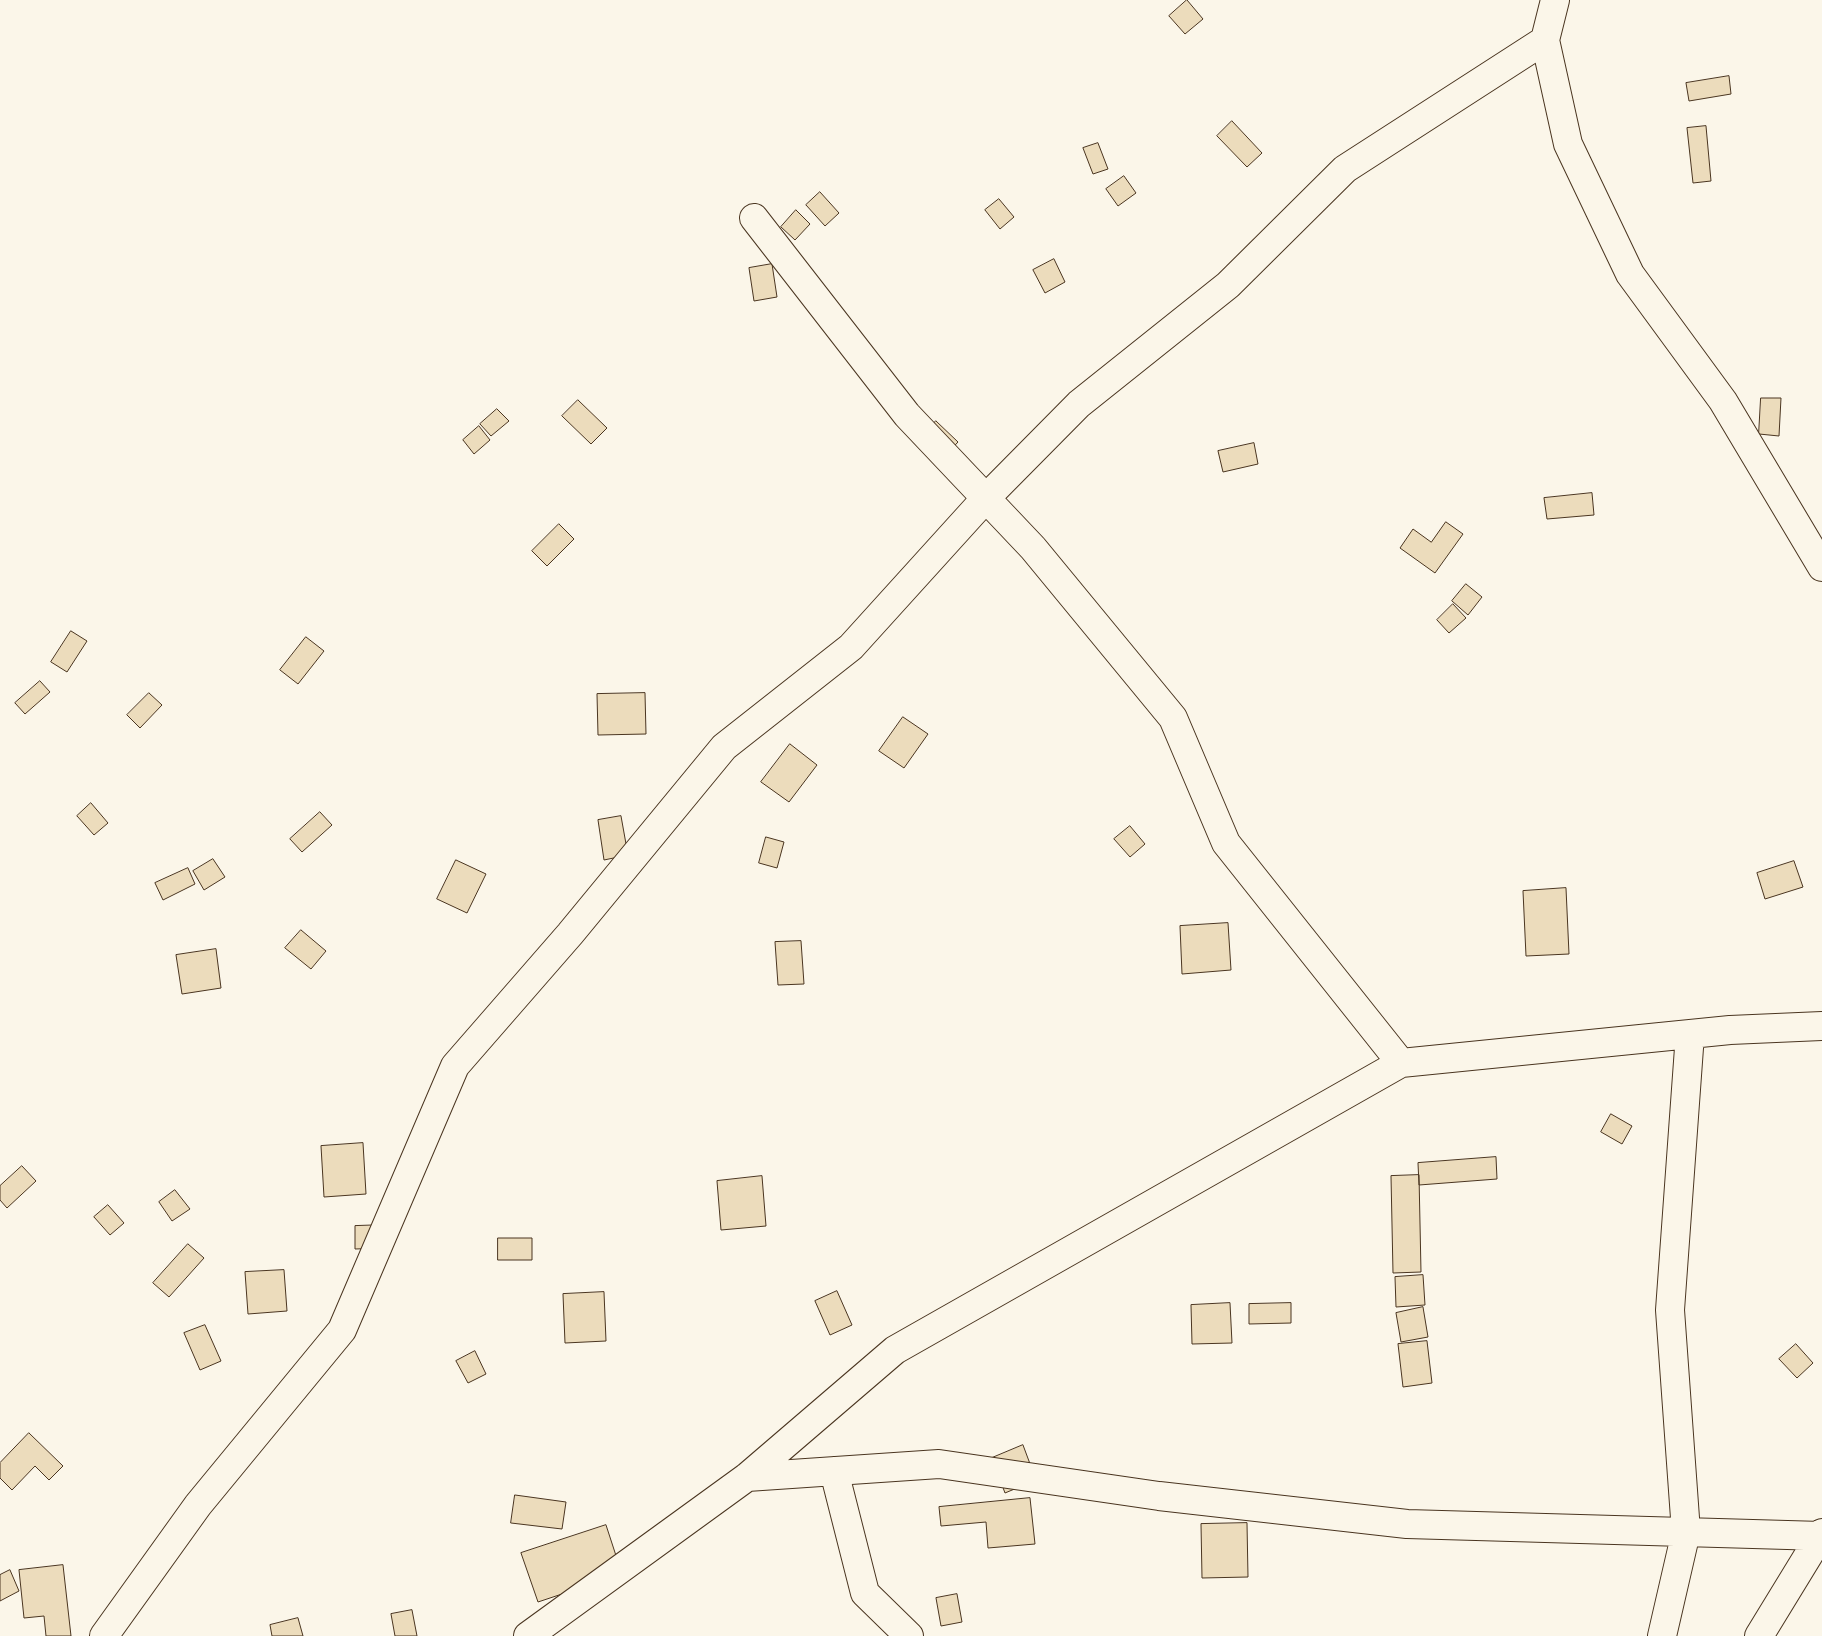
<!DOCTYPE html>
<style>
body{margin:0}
canvas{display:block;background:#fbf6e9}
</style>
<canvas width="1822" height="1636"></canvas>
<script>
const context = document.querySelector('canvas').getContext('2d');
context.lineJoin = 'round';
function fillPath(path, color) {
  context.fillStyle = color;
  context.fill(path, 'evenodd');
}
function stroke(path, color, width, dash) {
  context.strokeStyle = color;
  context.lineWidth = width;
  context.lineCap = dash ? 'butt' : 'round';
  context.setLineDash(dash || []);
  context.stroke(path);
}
const building = new Path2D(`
 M 1187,0 L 1203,19 L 1185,34 L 1169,16 Z
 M 1729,76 L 1731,94 L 1689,101 L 1686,83 Z
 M 1232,121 L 1262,153 L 1247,167 L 1217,136 Z
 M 1706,126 L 1711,181 L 1693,183 L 1687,128 Z
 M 1098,143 L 1108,169 L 1093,174 L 1083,148 Z
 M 1124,176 L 1136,193 L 1118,206 L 1106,189 Z
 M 820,192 L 839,213 L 825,226 L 806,205 Z
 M 999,199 L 1014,217 L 1000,229 L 985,210 Z
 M 796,210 L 810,224 L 795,240 L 781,227 Z
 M 1054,259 L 1065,282 L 1045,293 L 1033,270 Z
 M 772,264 L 777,297 L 754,301 L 749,268 Z
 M 1761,398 L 1781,398 L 1779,436 L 1759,434 Z
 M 578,400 L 607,428 L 591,444 L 562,416 Z
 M 497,409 L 509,421 L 491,436 L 480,424 Z
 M 936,421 L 958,442 L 943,458 L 921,437 Z
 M 479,426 L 490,440 L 474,454 L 463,440 Z
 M 1254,443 L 1258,464 L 1223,472 L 1218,451 Z
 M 1592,493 L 1594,515 L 1547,519 L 1544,498 Z
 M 1446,522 L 1463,534 L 1435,573 L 1400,548 L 1413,529 L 1431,542 Z
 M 559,524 L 574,539 L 547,566 L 532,551 Z
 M 1466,584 L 1482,597 L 1468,615 L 1452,601 Z
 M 1453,604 L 1466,618 L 1449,633 L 1437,620 Z
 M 71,631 L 87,641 L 67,672 L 51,662 Z
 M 306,637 L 324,651 L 298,684 L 280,670 Z
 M 40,681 L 50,692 L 25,714 L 15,703 Z
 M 149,693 L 162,705 L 140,728 L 127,715 Z
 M 645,693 L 646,734 L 598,735 L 597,694 Z
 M 903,717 L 928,734 L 904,768 L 879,751 Z
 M 790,744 L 817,765 L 789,802 L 761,782 Z
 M 91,803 L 108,823 L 94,835 L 77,816 Z
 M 320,812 L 332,825 L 302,852 L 290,839 Z
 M 621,816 L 628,855 L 604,860 L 598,820 Z
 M 1130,826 L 1145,844 L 1130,857 L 1114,839 Z
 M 766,837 L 784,842 L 777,868 L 759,863 Z
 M 213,859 L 225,877 L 204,890 L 193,871 Z
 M 456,860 L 486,874 L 467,913 L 437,899 Z
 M 1794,861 L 1803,887 L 1765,899 L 1757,873 Z
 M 188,868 L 195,884 L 163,900 L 155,883 Z
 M 1566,888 L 1569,954 L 1526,956 L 1523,891 Z
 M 1228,923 L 1231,970 L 1182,974 L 1180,926 Z
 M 301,930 L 326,951 L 311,969 L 285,948 Z
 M 801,941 L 804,984 L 778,985 L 775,942 Z
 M 216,949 L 221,988 L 182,994 L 176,955 Z
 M 1611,1114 L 1632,1126 L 1622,1144 L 1601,1132 Z
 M 363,1143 L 366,1194 L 324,1197 L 321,1146 Z
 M 1496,1157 L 1497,1179 L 1419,1185 L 1418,1163 Z
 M 22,1166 L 36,1181 L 7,1208 L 0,1200 L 0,1186 Z
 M 1419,1175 L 1421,1272 L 1393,1273 L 1391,1176 Z
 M 762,1176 L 766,1226 L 721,1230 L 717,1181 Z
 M 175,1190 L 190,1209 L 172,1221 L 159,1202 Z
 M 108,1205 L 124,1223 L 110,1235 L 94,1217 Z
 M 385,1225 L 386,1248 L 355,1249 L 355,1226 Z
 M 498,1238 L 532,1238 L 532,1260 L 498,1260 Z
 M 188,1244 L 204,1258 L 169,1297 L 153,1283 Z
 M 284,1270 L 287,1311 L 248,1314 L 245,1272 Z
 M 1423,1275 L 1425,1305 L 1396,1307 L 1395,1277 Z
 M 837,1291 L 852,1325 L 830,1335 L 815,1301 Z
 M 604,1292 L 606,1341 L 565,1343 L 563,1294 Z
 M 1230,1303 L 1232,1343 L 1192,1344 L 1191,1305 Z
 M 1291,1303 L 1291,1323 L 1249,1324 L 1249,1304 Z
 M 1423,1307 L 1428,1337 L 1401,1342 L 1396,1313 Z
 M 205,1325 L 221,1361 L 200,1370 L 184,1333 Z
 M 1427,1341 L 1432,1383 L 1403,1387 L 1398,1344 Z
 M 1796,1344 L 1813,1363 L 1797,1378 L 1779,1359 Z
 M 475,1351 L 486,1374 L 468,1383 L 456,1361 Z
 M 29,1433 L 63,1466 L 49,1480 L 35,1466 L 12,1490 L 0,1478 L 0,1463 Z
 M 1023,1445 L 1036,1480 L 1005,1493 L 992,1458 Z
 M 515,1495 L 566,1502 L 562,1529 L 511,1523 Z
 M 1030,1498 L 1035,1544 L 988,1548 L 986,1522 L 941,1526 L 939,1507 Z
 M 1247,1523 L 1248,1577 L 1202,1578 L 1201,1524 Z
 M 606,1525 L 622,1574 L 538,1602 L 521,1553 Z
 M 63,1565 L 71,1636 L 46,1636 L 44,1616 L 24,1618 L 19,1570 Z
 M 10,1570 L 19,1591 L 0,1601 L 0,1575 Z
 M 957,1594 L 962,1622 L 941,1626 L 936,1598 Z
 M 412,1610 L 417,1636 L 395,1636 L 391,1614 Z
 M 298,1618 L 303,1636 L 272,1636 L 270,1625 Z`);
fillPath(building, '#ecdcbc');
stroke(building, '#4a3520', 1);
const street = new Path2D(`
 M 1555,0 L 1545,40 L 1568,144 L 1630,274 L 1723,401 L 1822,567
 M 754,218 L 907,415 L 1033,548 L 1173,718 L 1226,843 L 1401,1063
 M 834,1471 L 865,1593 L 909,1636
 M 747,1477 L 939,1464 L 1159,1496 L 1407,1524 L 1822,1536
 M 104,1636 L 198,1505 L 342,1330 L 455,1066 L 570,934 L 724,747 L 851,647 L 986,498 L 1079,404 L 1228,285 L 1345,169 L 1545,40
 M 528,1636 L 747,1477 L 895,1350 L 1401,1063 L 1730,1030 L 1822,1026
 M 1662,1636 L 1686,1532 L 1670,1310 L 1690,1034
 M 1759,1636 L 1822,1533`);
stroke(street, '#4a3520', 30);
stroke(street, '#fbf6e9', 28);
</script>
